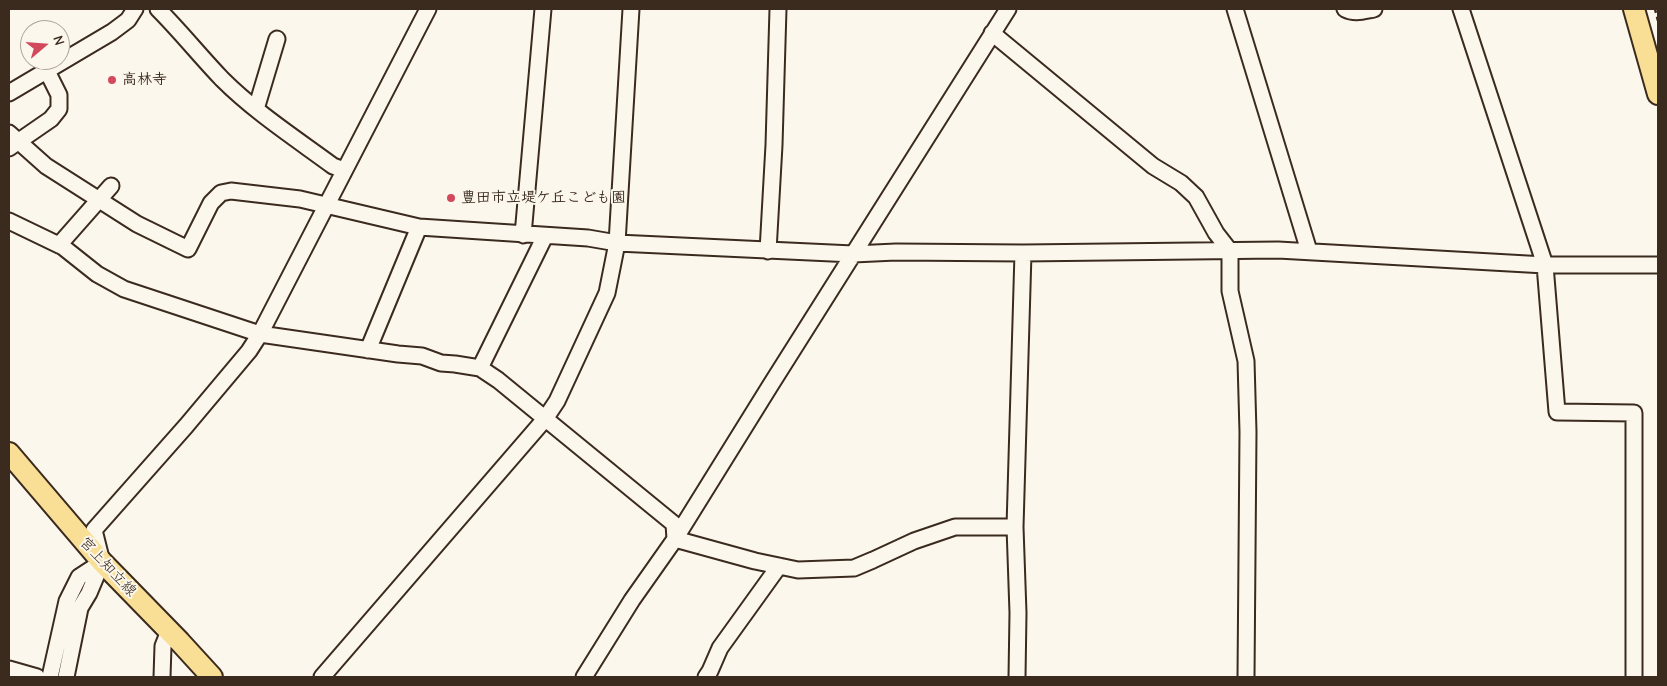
<!DOCTYPE html>
<meta charset="utf-8">
<style>
body{margin:0}
#map{position:relative;width:1667px;height:686px;overflow:hidden;background:#fbf7ec;font-family:"Comic Neue",sans-serif}
canvas{display:block}
.frame{position:absolute;inset:0;border:10px solid #3b2a1e;pointer-events:none}
.north{position:absolute;left:20px;top:20px;width:50px;height:50px;box-sizing:border-box;background:#fbf7ec;border:1px solid #aea59a;border-radius:50%;rotate:72deg;font-size:14px;font-weight:700;line-height:20px;text-align:center;color:#3b2a1e}
.north::after{content:'';display:block;margin:auto;width:18px;height:22px;background:#d1495b;clip-path:polygon(50% 0,100% 100%,50% 72%,0 100%)}
</style>
<div id="map">
<canvas width="1667" height="686"></canvas>
<div class="frame"></div>
<div class="north">N</div>
</div>
<script>
const context = document.querySelector('canvas').getContext('2d');
context.lineJoin = 'round';
function stroke(path, color, width, dash) {
  context.strokeStyle = color;
  context.lineWidth = width;
  context.lineCap = dash ? 'butt' : 'round';
  context.setLineDash(dash || []);
  context.stroke(path);
}
function label(font, color, halo, rows, align = 'center') {
  context.font = font + ' "Comic Neue","Klee One",sans-serif';
  context.lineWidth = 4;
  context.setLineDash([]);
  context.textBaseline = 'middle';
  context.strokeStyle = halo;
  context.fillStyle = color;
  for (const [text, x, y, turn = 0] of rows) {
    context.save();
    context.translate(x, y);
    context.rotate((+turn || 0) * Math.PI / 180);
    context.textAlign = isNaN(turn) ? turn : align;
    if (halo) context.strokeText(text, 0, 0);
    context.fillText(text, 0, 0);
    context.restore();
  }
}
const minor = new Path2D(`
 M 158,9 C 180,31 200,56 222,79 C 255,112 295,138 333,166 L 344,170
 M 1235,9 L 1309,251
 M 1345,9 C 1355,14 1363,11 1374,9
 M 1461,9 L 1545,265 L 1557,412 L 1634,413 L 1634,677
 M 992,33 L 1153,166 L 1181,183 L 1196,197 L 1216,233 L 1230,251 L 1230,291 L 1246,361 L 1248,432 L 1246,677
 M 9,93 L 112,32 L 128,20 L 135,9
 M 256,109 L 277,39
 M 9,133 L 46,166 L 137,224 L 188,249 L 211,203 L 221,193 L 231,191 L 300,199 L 419,227 L 588,238 L 617,243 L 853,254 L 896,252 L 1023,253 L 1278,250 L 1545,265 L 1658,265
 M 9,148 L 51,119 L 59,109 L 59,95 L 47,71
 M 9,221 L 63,247 L 97,274 L 124,289 L 260,334 L 398,354 L 422,356 L 441,363 L 455,364 L 480,368 L 498,380 L 674,524 L 675,539
 M 523,235 L 543,9
 M 59,245 L 111,186
 M 768,251 L 774,145 L 778,9
 M 368,350 L 419,227
 M 480,368 L 545,236
 M 675,539 L 755,561 L 798,570 L 854,568 L 873,560 L 914,541 L 955,527 L 1015,527
 M 9,669 L 37,677
 M 50,677 L 67,601 L 79,577 L 102,562
 M 66,677 L 80,608 L 89,593 L 102,562 L 94,530 L 186,426 L 249,351 L 260,334 L 428,9
 M 162,677 L 163,646 L 169,631
 M 322,677 L 545,419 L 557,401 L 607,293 L 617,243 L 631,9
 M 584,677 L 632,600 L 675,539 L 770,386 L 1008,9
 M 706,677 L 710,671 L 720,648 L 779,566
 M 1017,677 L 1018,613 L 1015,527 L 1023,253`);
const major = new Path2D(`
 M 1634,9 L 1658,94
 M 9,453 L 102,562 L 180,642 L 212,677`);
stroke(minor, '#3b2a1e', 19);
stroke(major, '#3b2a1e', 24);
stroke(new Path2D(`
 M 1655,9 L 1658,21`), '#3b2a1e', 2.5, [4, 4]);
stroke(minor, '#fbf7ec', 15);
stroke(major, '#f9df96', 20);
for (const [x, y, r, color] of [
 [112,80,5,"#d1495b"],
 [451,198,5,"#d1495b"]
]) {
  const dot = new Path2D();
  dot.arc(x, y, r, 0, 2 * Math.PI);
  context.fillStyle = color;
  context.fill(dot);
  stroke(dot, '#fbf7ec', 2);
}
label('bold 15px', '#3b2a1e', '#fbf7ec', [
 ["高林寺",122,80],
 ["豊田市立堤ケ丘こども園",461,198]
], 'left');
label('15px', '#3b2a1e', '#fbf7ec', [
 ["宮上知立線",108,567,47]
]);
</script>
